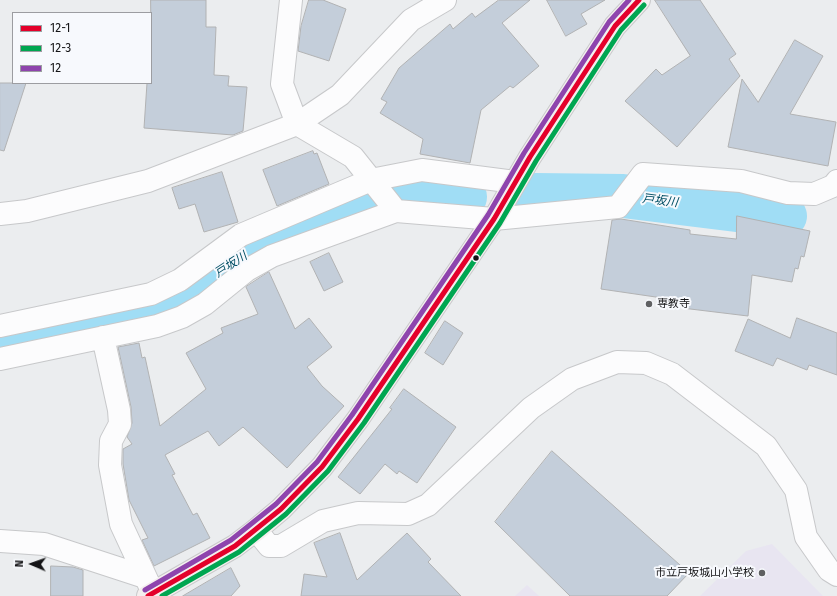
<!DOCTYPE html>
<meta charset="utf-8">
<style>
body{margin:0}
#map{position:relative;width:837px;height:596px;overflow:hidden;background:#ebedef;font-family:"Fira Sans",sans-serif}
canvas{display:block}
.legend{position:absolute;left:12px;top:12px;width:140px;height:72px;box-sizing:border-box;background:#f7f9fd;border:1px solid #9c9da1;margin:0;padding:5px 7px;list-style:none;font-size:12px;color:#141416}
.legend li{display:flex;align-items:center;gap:8px;height:20px}
.legend b{width:20px;border:1px solid #9c9da1}
.north{position:absolute;left:12px;top:544px;width:40px;height:40px;-webkit-text-stroke:3px #f7f9fd;paint-order:stroke;rotate:272deg;font-size:11px;font-weight:700;line-height:16px;text-align:center;color:#141416}
.north::after{content:'';display:block;margin:auto;width:14px;height:18px;background:#141416;clip-path:polygon(50% 0,100% 100%,50% 72%,0 100%)}
</style>
<div id="map">
<canvas width="837" height="596"></canvas>
<ul class="legend">
<li><b style="height:5px;background:#e4002b"></b>12-1</li>
<li><b style="height:5px;background:#00a651"></b>12-3</li>
<li><b style="height:5px;background:#8e44ad"></b>12</li>
</ul>
<div class="north">N</div>
</div>
<script>
const context = document.querySelector('canvas').getContext('2d');
context.lineJoin = 'round';
function fillPath(path, color) {
  context.fillStyle = color;
  context.fill(path, 'evenodd');
}
function stroke(path, color, width, dash) {
  context.strokeStyle = color;
  context.lineWidth = width;
  context.lineCap = dash ? 'butt' : 'round';
  context.setLineDash(dash || []);
  context.stroke(path);
}
function label(font, color, halo, rows, align = 'center') {
  context.font = font + ' "Fira Sans","Noto Sans JP",sans-serif';
  context.lineWidth = 4;
  context.setLineDash([]);
  context.textBaseline = 'middle';
  context.strokeStyle = halo;
  context.fillStyle = color;
  for (const [text, x, y, turn = 0] of rows) {
    context.save();
    context.translate(x, y);
    context.rotate((+turn || 0) * Math.PI / 180);
    context.textAlign = isNaN(turn) ? turn : align;
    if (halo) context.strokeText(text, 0, 0);
    context.fillText(text, 0, 0);
    context.restore();
  }
}
fillPath(new Path2D(`
 M 772,544 L 823,596 L 700,596 L 746,551 Z
 M 527,585 L 539,596 L 515,596 Z`), '#e8e5f1');
stroke(new Path2D(`
 M 535,195 L 623,196 L 785,216
 M 0,339 L 159,312 L 249,252 L 310,226 L 382,200 L 465,197`), '#a0ddf5', 44);
const building = new Path2D(`
 M 151,0 L 206,0 L 206,27 L 216,27 L 214,75 L 229,76 L 228,86 L 247,87 L 243,131 L 233,135 L 144,128 L 147,83 L 151,83 Z
 M 309,0 L 323,0 L 346,9 L 329,61 L 298,51 L 301,26 Z
 M 499,0 L 530,0 L 502,23 L 539,66 L 513,88 L 510,86 L 481,110 L 470,163 L 420,154 L 423,139 L 380,113 L 387,102 L 381,99 L 399,68 L 450,24 L 453,29 L 472,13 L 475,17 Z
 M 547,0 L 605,0 L 581,14 L 587,24 L 566,36 Z
 M 655,0 L 700,0 L 736,54 L 729,59 L 740,76 L 677,147 L 625,101 L 656,69 L 662,75 L 690,56 Z
 M 795,40 L 823,56 L 790,114 L 836,122 L 828,166 L 728,147 L 742,79 L 758,102 Z
 M 0,83 L 26,83 L 4,151 L 0,150 Z
 M 313,151 L 314,154 L 317,153 L 329,184 L 277,206 L 263,170 Z
 M 222,172 L 238,222 L 204,232 L 195,204 L 179,209 L 172,188 Z
 M 737,216 L 810,231 L 804,257 L 801,256 L 798,269 L 795,268 L 792,282 L 752,275 L 748,316 L 682,308 L 683,301 L 601,289 L 612,220 L 621,219 L 690,230 L 690,234 L 736,239 Z
 M 329,253 L 343,282 L 324,291 L 310,262 Z
 M 269,272 L 295,329 L 309,318 L 332,347 L 307,367 L 322,386 L 344,406 L 287,468 L 243,427 L 219,446 L 208,431 L 165,455 L 175,474 L 172,475 L 193,515 L 197,513 L 210,538 L 154,566 L 142,540 L 148,538 L 129,500 L 123,464 L 123,449 L 132,444 L 127,437 L 132,423 L 131,407 L 118,347 L 139,343 L 142,358 L 145,357 L 160,426 L 206,389 L 186,353 L 223,333 L 221,328 L 258,314 L 246,287 Z
 M 797,318 L 837,333 L 837,375 L 809,365 L 807,370 L 777,358 L 773,366 L 735,351 L 748,319 L 790,338 Z
 M 445,321 L 463,333 L 443,365 L 425,353 Z
 M 404,389 L 456,427 L 417,483 L 399,471 L 397,474 L 385,464 L 360,494 L 338,477 L 392,409 L 390,408 Z
 M 552,451 L 689,573 L 667,596 L 570,596 L 495,522 Z
 M 340,533 L 357,580 L 407,533 L 431,559 L 428,562 L 461,596 L 301,596 L 304,574 L 327,577 L 314,543 Z
 M 51,566 L 73,567 L 83,570 L 83,596 L 51,596 Z
 M 231,568 L 240,586 L 231,596 L 183,596 Z`);
fillPath(building, '#c4ceda');
stroke(building, '#b1b2b3', 1);
const minor = new Path2D(`
 M 291,0 L 282,84 L 297,124 L 353,157 L 396,211 L 494,219 L 618,207 L 643,174 L 741,181 L 788,193 L 814,194 L 833,186 L 837,181
 M 0,214 L 27,211 L 148,181 L 297,124 L 340,95 L 411,20 L 445,0
 M 0,326 L 151,294 L 180,280 L 241,235 L 371,180 L 422,170 L 515,182
 M 103,337 L 119,410 L 120,424 L 111,441 L 110,465 L 121,524 L 153,593
 M 0,359 L 157,326 L 182,317 L 205,304 L 247,270 L 272,256 L 396,211
 M 256,530 L 269,546 L 281,546 L 323,521 L 358,513 L 408,514 L 428,505 L 531,408 L 572,379 L 617,362 L 646,363 L 672,374 L 766,446 L 796,490 L 806,537 L 829,570 L 837,575
 M 0,541 L 44,544 L 145,577`);
const major = new Path2D(`
 M 148,596 L 235,546 L 256,530 L 281,509 L 322,467 L 358,419 L 494,219 L 530,157 L 615,26 L 639,0`);
stroke(minor, '#c7c8ca', 24);
stroke(major, '#c9cacb', 24);
stroke(minor, '#fcfcfd', 22);
stroke(major, '#f4efef', 22);
stroke(new Path2D(`
 M 148,596 L 235,546 L 281,509 L 322,467 L 358,419 L 494,219 L 530,157 L 615,26 L 639,0`), '#e4002b', 5);
stroke(new Path2D(`
 M 162,596 L 239,552 L 286,514 L 328,471 L 364,423 L 500,223 L 536,161 L 621,30 L 644,5`), '#00a651', 5);
stroke(new Path2D(`
 M 145,590 L 231,540 L 276,504 L 317,462 L 352,415 L 488,215 L 524,153 L 609,22 L 629,0`), '#8e44ad', 5);
for (const [x, y, r, color] of [
 [476,258,3.5,"#141416"],
 [649,304,4,"#5f6062"],
 [762,573,4,"#5f6062"]
]) {
  const dot = new Path2D();
  dot.arc(x, y, r, 0, 2 * Math.PI);
  context.fillStyle = color;
  context.fill(dot);
  stroke(dot, '#f7f9fd', 1.5);
}
label('11px', '#141416', '#f7f9fd', [
 ["専教寺",657,304],
 ["市立戸坂城山小学校",754,573,"right"]
], 'left');
label('italic 12px', '#004e64', '#f7f9fd', [
 ["戸坂川",660,201,7],
 ["戸坂川",231,265,-33]
]);
</script>
